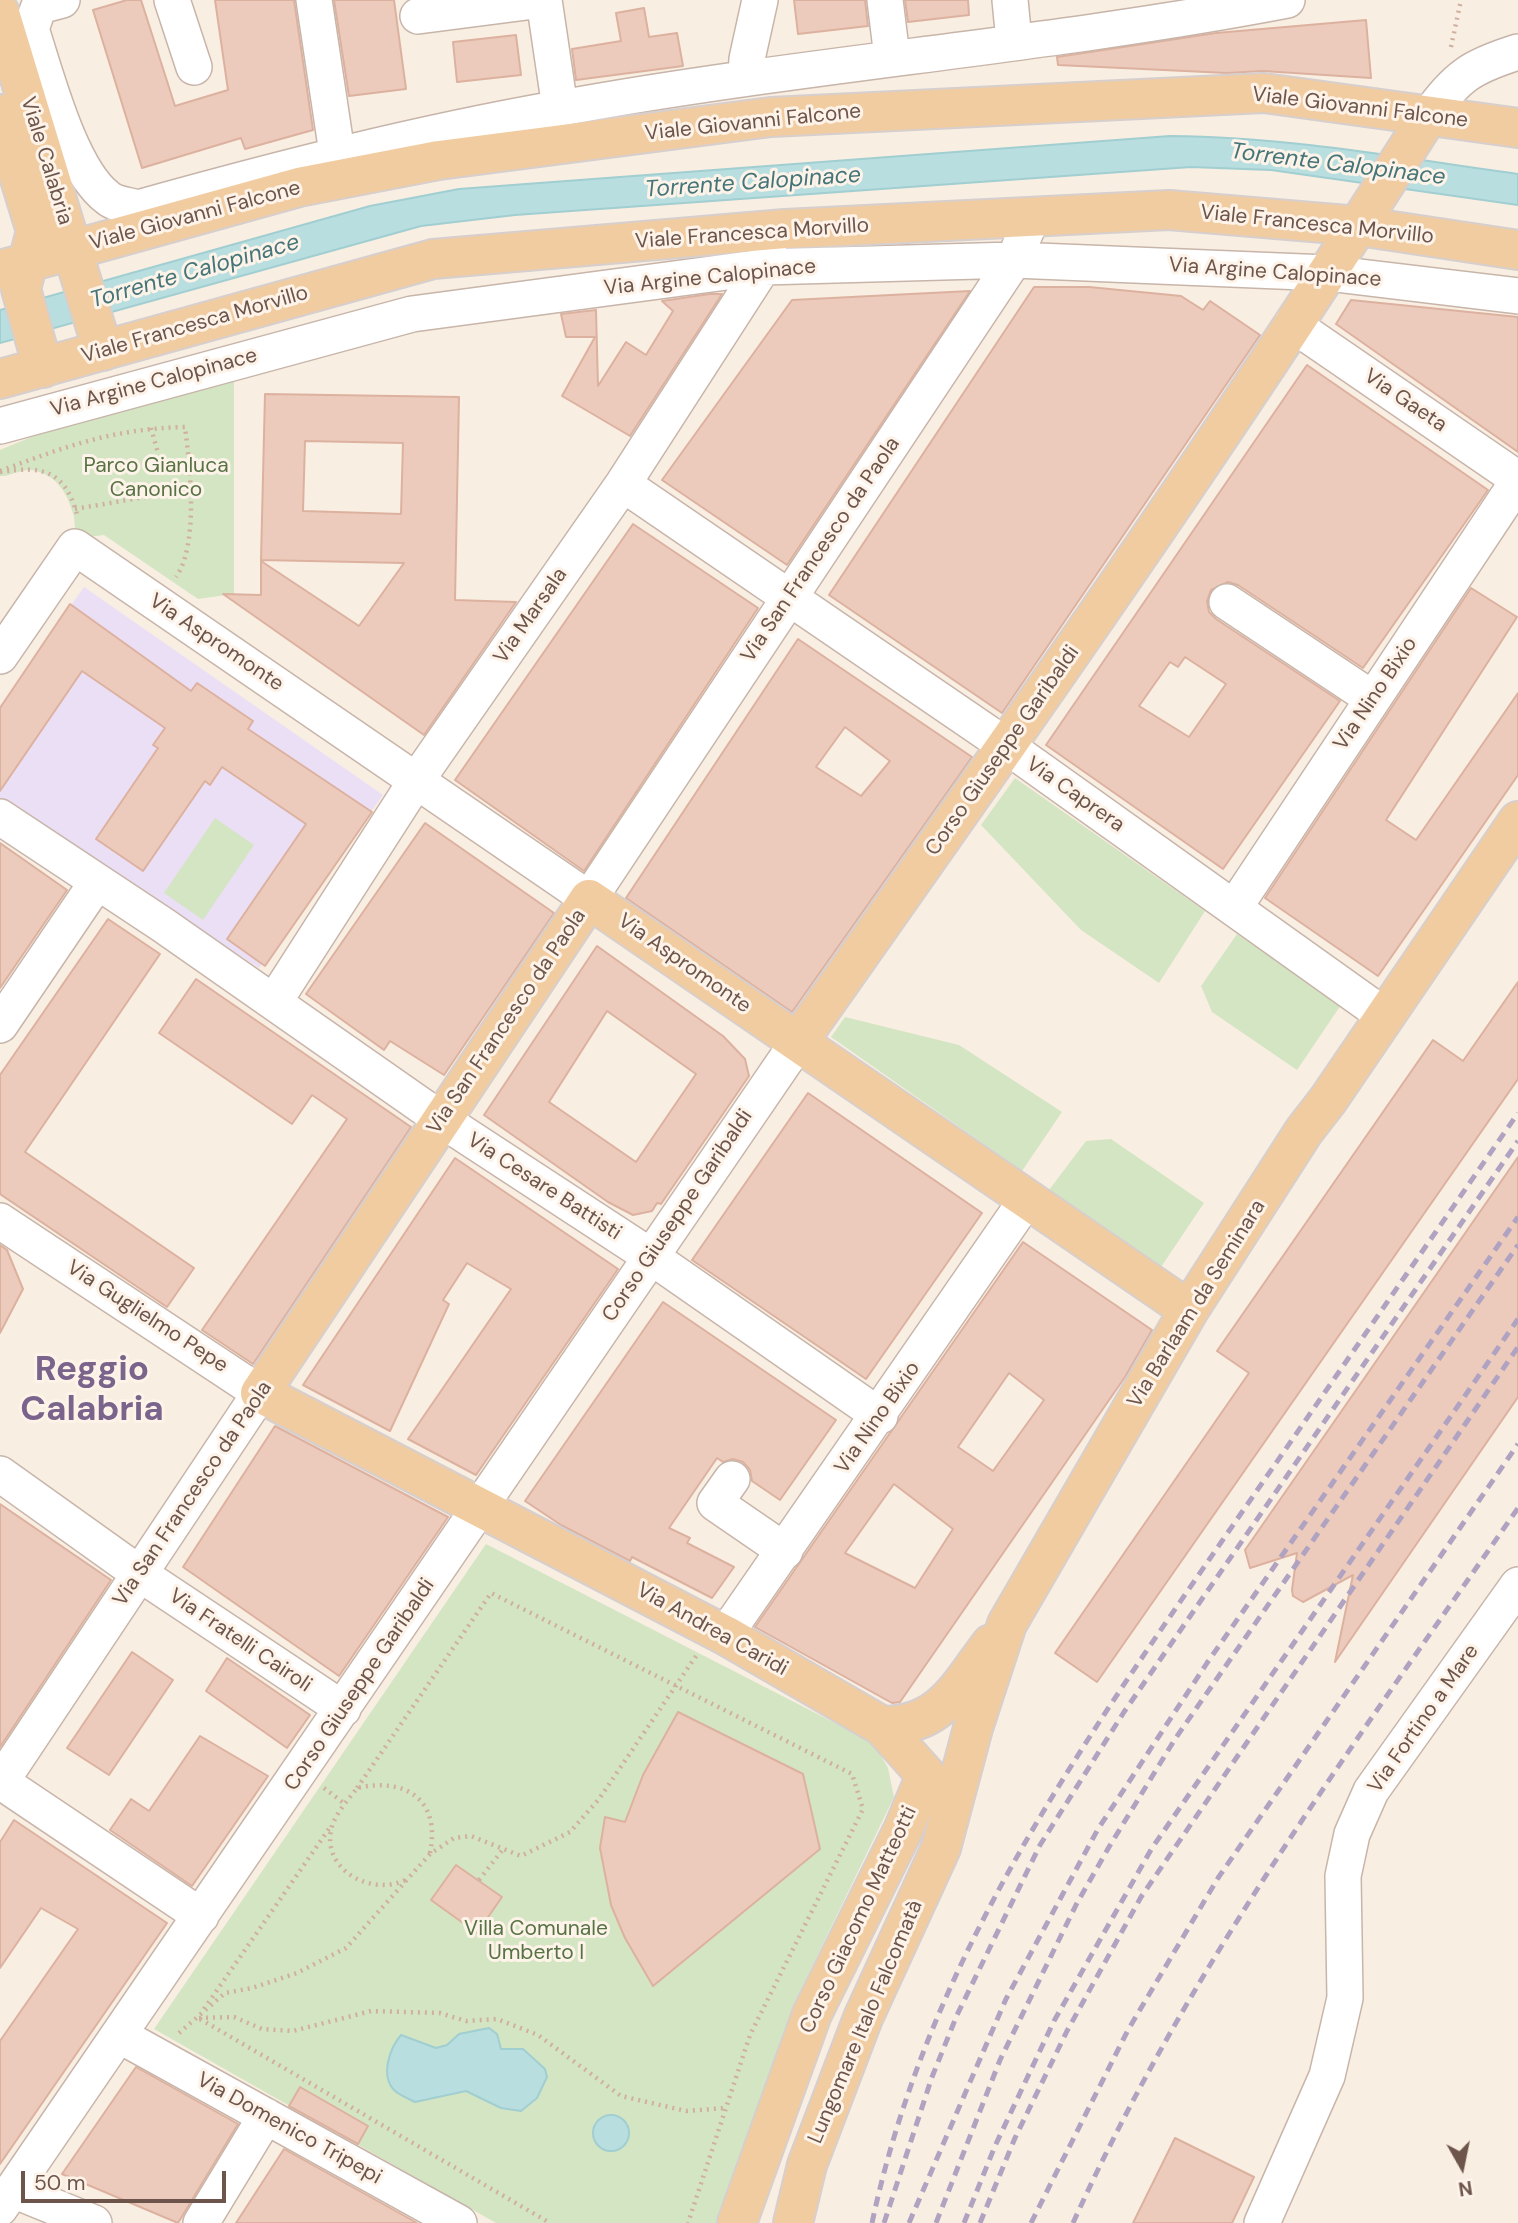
<!DOCTYPE html>
<meta charset="utf-8">
<style>
body{margin:0}
#map{position:relative;width:1518px;height:2223px;overflow:hidden;background:#f9eee2;font-family:"DM Sans",sans-serif}
canvas{display:block}
.north{position:absolute;left:1427px;top:2132px;width:70px;height:70px;-webkit-text-stroke:5px #fdf3e8;paint-order:stroke;rotate:171deg;font-size:19px;font-weight:700;line-height:28px;text-align:center;color:#6e554b}
.north::after{content:'';display:block;margin:auto;width:24px;height:32px;background:#6e554b;clip-path:polygon(50% 0,100% 100%,50% 72%,0 100%)}
.scale{position:absolute;left:21px;top:2171px;width:205px;height:32px;box-sizing:border-box;border:4px solid #6e554b;border-top:0;padding-left:9px;font-size:21px;line-height:24px;white-space:nowrap;color:#6e554b;-webkit-text-stroke:5px #fdf3e8;paint-order:stroke}
</style>
<div id="map">
<canvas width="1518" height="2223"></canvas>
<div class="north">N</div>
<div class="scale">50 m</div>
</div>
<script>
const context = document.querySelector('canvas').getContext('2d');
context.lineJoin = 'round';
function fillPath(path, color) {
  context.fillStyle = color;
  context.fill(path, 'evenodd');
}
function stroke(path, color, width, dash) {
  context.strokeStyle = color;
  context.lineWidth = width;
  context.lineCap = dash ? 'butt' : 'round';
  context.setLineDash(dash || []);
  context.stroke(path);
}
function label(font, color, halo, rows, align = 'center') {
  context.font = font + ' "DM Sans",sans-serif';
  context.lineWidth = 6;
  context.setLineDash([]);
  context.textBaseline = 'middle';
  context.strokeStyle = halo;
  context.fillStyle = color;
  for (const [text, x, y, turn = 0] of rows) {
    context.save();
    context.translate(x, y);
    context.rotate((+turn || 0) * Math.PI / 180);
    context.textAlign = isNaN(turn) ? turn : align;
    if (halo) context.strokeText(text, 0, 0);
    context.fillText(text, 0, 0);
    context.restore();
  }
}
fillPath(new Path2D(`
 M 84,587 L 383,795 L 259,968 L 0,799 L 0,706 Z`), '#ebdff5');
fillPath(new Path2D(`
 M 234,374 L 234,594 L 198,599 L 104,535 L 79,538 C 74,531 75,525 74,517 C 68,494 57,474 31,470 C 21,469 8,477 0,476 L 0,450 L 46,431 Z
 M 1015,778 L 1205,911 L 1159,983 L 1081,930 L 981,825 Z
 M 215,818 L 254,845 L 203,920 L 164,893 Z
 M 1237,934 L 1341,1005 L 1297,1070 L 1212,1012 L 1201,986 Z
 M 845,1017 L 959,1045 L 1062,1112 L 1022,1171 L 831,1037 Z
 M 1111,1139 L 1204,1203 L 1161,1267 L 1049,1190 L 1086,1141 Z
 M 486,1544 L 874,1743 L 888,1768 L 894,1797 L 793,2006 L 716,2223 L 496,2223 L 154,2029 Z`), '#d4e5c3');
const water = new Path2D(`
 M 1170,136 C 1288,137 1402,158 1518,174 L 1518,205 L 1271,170 L 1191,167 L 515,215 L 421,226 L 0,343 L 0,310 L 370,206 L 459,189 Z
 M 489,2028 L 497,2034 L 501,2049 L 523,2049 L 545,2069 L 547,2077 L 537,2098 L 521,2111 L 501,2108 L 466,2091 L 415,2102 C 409,2099 399,2095 394,2090 C 380,2075 390,2048 401,2035 L 436,2048 L 447,2045 L 459,2034 Z
 M593 2133a18 18 0 1 1 36 0a18 18 0 1 1-36 0Z`);
fillPath(water, '#b9dee0');
stroke(water, '#a1ced1', 2);
const building = new Path2D(`
 M 127,0 L 141,0 L 175,106 L 228,90 L 215,0 L 294,0 L 313,130 L 245,149 L 241,138 L 142,168 L 93,10 Z
 M 334,0 L 394,0 L 406,89 L 349,96 Z
 M 794,0 L 865,0 L 868,26 L 798,34 Z
 M 905,0 L 968,0 L 969,15 L 908,22 Z
 M 644,8 L 649,37 L 677,33 L 683,66 L 576,80 L 572,49 L 621,41 L 616,13 Z
 M 1366,20 L 1371,78 L 1263,71 L 1227,73 L 1058,65 L 1057,57 L 1216,33 Z
 M 516,35 L 521,75 L 457,82 L 453,42 Z
 M 1034,287 L 1089,287 L 1181,296 L 1203,310 L 1210,301 L 1260,335 L 1002,713 L 829,595 Z
 M 970,291 L 787,565 L 662,480 L 792,300 Z
 M 710,294 L 722,294 L 630,436 L 562,396 L 595,337 L 566,337 L 561,314 L 596,310 L 598,386 L 626,342 L 646,355 L 673,311 L 662,301 Z
 M 1351,300 L 1518,317 L 1518,452 L 1336,324 Z
 M 1307,365 L 1488,490 L 1363,668 L 1238,585 L 1228,582 L 1211,590 L 1207,601 L 1209,612 L 1216,619 L 1340,701 L 1223,869 L 1046,745 ZM 1185,657 L 1226,684 L 1189,737 L 1139,706 L 1170,662 L 1178,667 Z
 M 265,394 L 459,397 L 455,600 L 516,602 L 424,735 L 223,594 L 261,595 L 261,561 L 359,626 L 404,563 L 261,560 ZM 305,441 L 403,443 L 401,514 L 303,511 Z
 M 633,524 L 758,608 L 584,871 L 455,780 Z
 M 1471,588 L 1517,617 L 1386,820 L 1416,840 L 1518,693 L 1518,775 L 1378,976 L 1265,898 Z
 M 70,604 L 191,691 L 197,683 L 253,721 L 248,729 L 372,812 L 265,966 L 227,939 L 306,824 L 222,767 L 210,785 L 205,781 L 143,871 L 96,839 L 158,748 L 153,745 L 165,728 L 82,671 L 0,791 L 0,708 Z
 M 798,639 L 972,757 L 792,1012 L 626,898 ZM 845,727 L 890,761 L 861,796 L 816,767 Z
 M 425,823 L 554,913 L 444,1075 L 390,1041 L 384,1050 L 306,994 Z
 M 0,843 L 67,890 L 0,988 Z
 M 108,919 L 160,954 L 25,1152 L 194,1268 L 167,1307 L 0,1194 L 0,1075 Z
 M 597,946 L 723,1036 L 745,1059 L 749,1076 L 661,1204 L 657,1203 L 652,1211 L 633,1215 L 608,1202 L 484,1115 ZM 607,1011 L 696,1074 L 636,1162 L 549,1102 Z
 M 196,979 L 411,1127 L 253,1364 L 202,1330 L 347,1119 L 312,1095 L 292,1124 L 159,1033 Z
 M 1518,982 L 1518,1079 L 1097,1682 L 1055,1653 L 1249,1373 L 1217,1351 L 1433,1040 L 1463,1061 Z
 M 808,1093 L 982,1213 L 866,1379 L 692,1260 Z
 M 1518,1157 L 1518,1397 L 1335,1662 L 1353,1575 L 1303,1602 L 1293,1596 L 1292,1590 L 1297,1553 L 1250,1568 L 1245,1550 Z
 M 455,1158 L 618,1269 L 476,1475 L 408,1439 L 511,1289 L 467,1263 L 443,1300 L 449,1304 L 390,1431 L 303,1385 Z
 M 1023,1242 L 1152,1330 L 1125,1377 L 900,1702 L 892,1703 L 755,1627 ZM 1009,1373 L 1044,1400 L 993,1471 L 958,1447 ZM 894,1484 L 953,1529 L 915,1588 L 845,1553 Z
 M 0,1245 L 7,1250 L 23,1289 L 0,1333 Z
 M 663,1302 L 836,1420 L 780,1500 L 752,1481 L 750,1470 L 743,1462 L 733,1459 L 723,1462 L 717,1458 L 669,1528 L 690,1538 L 687,1543 L 734,1567 L 712,1598 L 632,1557 L 630,1561 L 561,1525 L 525,1501 Z
 M 275,1426 L 448,1517 L 339,1676 L 183,1567 Z
 M 0,1504 L 111,1580 L 0,1747 Z
 M 132,1652 L 173,1680 L 109,1775 L 67,1748 Z
 M 227,1658 L 310,1715 L 287,1748 L 206,1691 Z
 M 678,1712 L 803,1774 L 820,1849 L 653,1986 L 625,1938 L 611,1905 L 600,1848 L 605,1817 L 625,1822 L 643,1775 Z
 M 200,1736 L 268,1776 L 192,1886 L 110,1830 L 131,1799 L 149,1811 Z
 M 14,1820 L 167,1923 L 0,2164 L 0,2041 L 78,1929 L 41,1908 L 0,1968 L 0,1842 Z
 M 456,1865 L 502,1897 L 477,1933 L 431,1900 Z
 M 136,2067 L 238,2124 L 178,2223 L 62,2174 Z
 M 300,2087 L 368,2126 L 358,2144 L 289,2106 Z
 M 1175,2138 L 1254,2177 L 1232,2223 L 1133,2223 Z
 M 284,2149 L 410,2219 L 417,2223 L 236,2223 Z`);
fillPath(building, '#eccbbd');
stroke(building, '#ddb19f', 2);
const minor = new Path2D(`
 M 172,0 L 194,67
 M 314,0 L 337,153
 M 544,0 L 560,108
 M 885,0 L 892,57
 M 1010,0 L 1014,41
 M 418,16 L 542,0
 M 31,29 L 39,6 L 62,0
 M 0,39 L 31,29 C 46,74 70,170 108,198 C 115,204 128,205 138,208 C 278,169 418,133 561,108 C 802,64 1046,46 1287,0
 M 746,78 L 747,59 L 760,0
 M 1428,116 C 1458,76 1470,67 1518,52
 M 1292,324 L 1518,479
 M 0,426 L 412,314 L 764,267 L 1014,260 L 1327,273 L 1518,296
 M 623,484 L 1008,747 L 1385,1016
 M 1227,602 L 1373,699
 M 0,656 L 75,547 L 589,899 L 1014,260 L 1032,217
 M 0,817 L 163,925 L 442,1120 L 650,1256 L 880,1416
 M 1234,908 L 1518,481
 M 274,1002 L 416,781 L 623,484 L 770,256
 M 0,1025 L 97,882
 M 0,1221 L 260,1393 L 0,1783
 M 0,1474 L 140,1574 L 343,1709
 M 732,1479 L 715,1503 L 785,1551
 M 725,1635 L 1027,1199
 M 0,1781 L 201,1916
 M 119,2035 L 459,2223
 M 13,2190 L 94,2223
 M 0,2208 L 798,1042
 M 201,2223 L 266,2116
 M 1262,2223 L 1327,2076 L 1345,1998 L 1343,1876 L 1352,1834 L 1371,1791 L 1518,1585`);
const major = new Path2D(`
 M 0,13 L 103,351
 M 0,114 L 36,231 L 21,289 L 43,368
 M 0,270 L 299,187 L 439,160 L 771,117 L 1264,93 L 1518,128
 M 0,379 L 433,259 L 785,229 L 1169,210 L 1359,226 L 1518,250
 M 798,1042 C 1013,737 1229,432 1428,116
 M 882,1726 C 942,1726 958,1687 991,1644
 M 737,2223 L 812,2014 L 903,1830 L 926,1775 L 882,1726 L 725,1635 L 260,1393 L 589,899 L 1189,1310
 M 793,2223 L 807,2165 L 863,2018 L 941,1848 L 973,1728 L 1007,1624 L 1189,1310 L 1304,1131 L 1328,1100 L 1518,821`);
stroke(minor, '#c8b5aa', 38);
stroke(major, '#d6cfcd', 42);
stroke(new Path2D(`
 M 1451,47 L 1461,0
 M 151,428 L 158,453
 M 0,471 C 67,446 112,429 185,427 C 190,467 199,544 176,577
 M 0,472 C 44,465 66,471 78,518
 M 75,509 L 151,496
 M 324,1788 L 345,1804
 M 357,1788 L 491,1593 L 852,1774 L 863,1809 L 750,2035 L 688,2223
 M 405,1880 C 372,1896 323,1871 331,1830 C 334,1815 348,1800 357,1788 C 406,1777 441,1800 430,1853
 M 479,1880 L 504,1848
 M 204,2009 L 331,1826
 M 199,2018 L 234,2017 L 262,2029 L 293,2031 L 371,2011 L 440,2013 L 466,2021 L 497,2019 L 538,2035 L 621,2096 L 686,2111 L 725,2108
 M 200,2019 L 550,2223
 M 179,2033 L 225,1993 L 252,1988 L 297,1973 L 346,1948 L 430,1854 L 454,1838 L 471,1836 L 521,1856 L 570,1832 L 599,1799 L 696,1656`), '#d0afa1', 4.5, [2, 5]);
stroke(minor, '#fff', 35);
stroke(major, '#f2cca1', 38);
stroke(new Path2D(`
 M 872,2223 C 927,1964 1075,1754 1222,1541 C 1321,1398 1419,1256 1518,1113
 M 884,2223 L 932,2077 L 957,2015 L 1040,1845 L 1124,1712 L 1518,1141
 M 909,2223 L 1006,1999 L 1098,1829 L 1207,1663 L 1518,1217
 M 936,2223 L 1000,2060 L 1077,1903 L 1109,1847 L 1175,1739 L 1518,1245
 M 964,2223 L 995,2146 L 1054,2021 L 1152,1848 L 1518,1319
 M 980,2223 L 1015,2138 L 1067,2031 L 1141,1897 L 1518,1347
 M 1031,2223 L 1128,2030 L 1218,1878 L 1518,1444
 M 1073,2223 C 1190,1964 1357,1740 1518,1508`), '#b0a3c1', 5, [10, 7]);
label('21px', '#6e554b', '#fdf3e8', [
 ["Viale Giovanni Falcone",1360,108,7],
 ["Viale Giovanni Falcone",753,123,-6],
 ["Viale Calabria",46,161,73],
 ["Viale Giovanni Falcone",195,216,-15],
 ["Viale Francesca Morvillo",1317,225,6],
 ["Viale Francesca Morvillo",752,234,-4],
 ["Via Argine Calopinace",1275,273,4],
 ["Via Argine Calopinace",710,278,-6],
 ["Viale Francesca Morvillo",195,325,-16],
 ["Via Argine Calopinace",154,383,-15],
 ["Via Gaeta",1405,401,34],
 ["Via San Francesco da Paola",821,550,-56],
 ["Via Marsala",531,616,-55],
 ["Via Aspromonte",216,643,34],
 ["Via Nino Bixio",1376,694,-56],
 ["Corso Giuseppe Garibaldi",1003,751,-55],
 ["Via Caprera",1075,795,35],
 ["Via Aspromonte",684,964,35],
 ["Via San Francesco da Paola",507,1022,-56],
 ["Via Cesare Battisti",544,1187,33],
 ["Corso Giuseppe Garibaldi",678,1216,-56],
 ["Via Barlaam da Seminara",1197,1304,-58],
 ["Via Guglielmo Pepe",147,1317,33],
 ["Via Nino Bixio",878,1418,-55],
 ["Via San Francesco da Paola",193,1494,-56],
 ["Via Andrea Caridi",712,1630,29],
 ["Via Fratelli Cairoli",240,1641,34],
 ["Corso Giuseppe Garibaldi",360,1685,-56],
 ["Via Fortino a Mare",1424,1719,-55],
 ["Corso Giacomo Matteotti",859,1920,-65],
 ["Lungomare Italo Falcomatà",866,2022,-67],
 ["Via Domenico Tripepi",289,2129,29]
]);
label('21px', '#577345', '#fdf3e8', [
 ["Parco Gianluca",156,466],
 ["Canonico",156,490],
 ["Villa Comunale",536,1929],
 ["Umberto I",536,1953]
]);
label('italic 23px', '#457579', '#fdf3e8', [
 ["Torrente Calopinace",1338,165,7],
 ["Torrente Calopinace",753,183,-4],
 ["Torrente Calopinace",195,272,-16]
]);
label('bold 35px', '#7a648b', '#fdf3e8', [
 ["Reggio",92,1371],
 ["Calabria",92,1411]
]);
</script>
